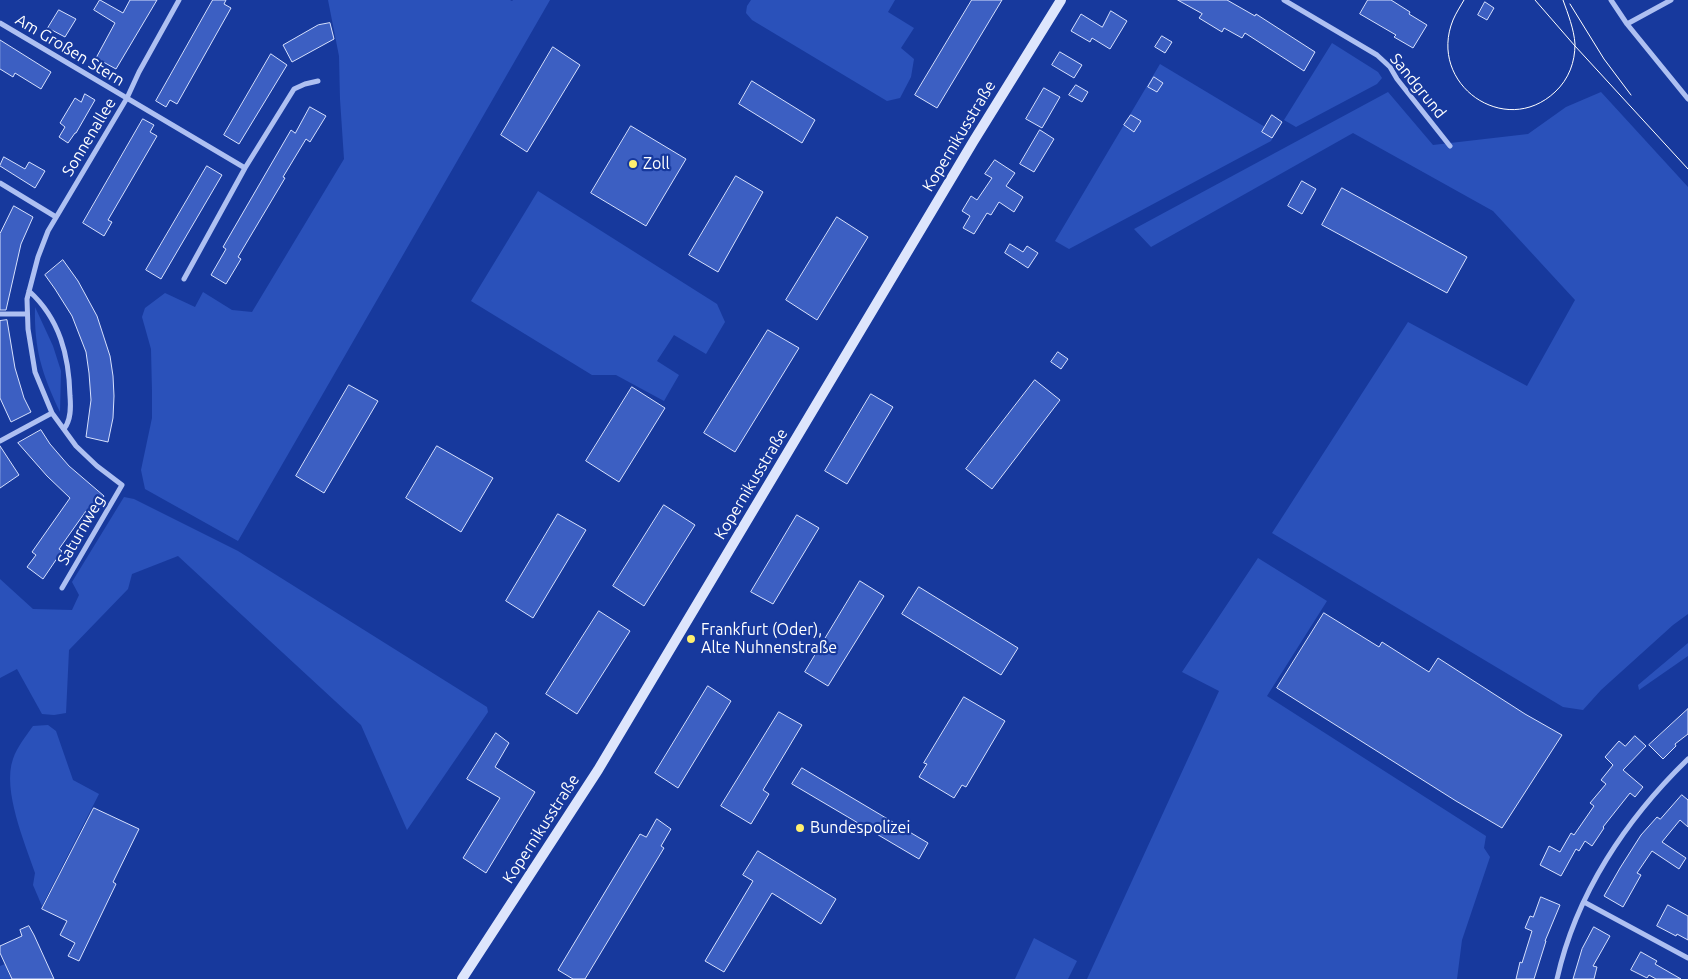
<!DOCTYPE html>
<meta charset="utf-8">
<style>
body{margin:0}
canvas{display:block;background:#17399d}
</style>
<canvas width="1688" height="979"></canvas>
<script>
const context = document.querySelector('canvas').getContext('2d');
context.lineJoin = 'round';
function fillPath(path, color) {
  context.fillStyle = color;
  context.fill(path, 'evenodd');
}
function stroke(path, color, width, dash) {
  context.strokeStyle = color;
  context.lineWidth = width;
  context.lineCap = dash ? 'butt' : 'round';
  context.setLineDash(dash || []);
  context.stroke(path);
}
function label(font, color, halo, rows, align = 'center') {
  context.font = font + ' Ubuntu,sans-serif';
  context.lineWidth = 4.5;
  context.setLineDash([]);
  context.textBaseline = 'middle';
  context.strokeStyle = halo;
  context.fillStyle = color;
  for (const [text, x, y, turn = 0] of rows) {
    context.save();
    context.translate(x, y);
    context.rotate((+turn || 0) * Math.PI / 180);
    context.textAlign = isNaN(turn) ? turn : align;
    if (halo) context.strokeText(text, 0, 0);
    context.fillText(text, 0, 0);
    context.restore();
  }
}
fillPath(new Path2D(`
 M 328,0 L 510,0 L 512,1 L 513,0 L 550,0 L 238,541 L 145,489 L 141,470 L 152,418 L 152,391 L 151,349 L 142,317 L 145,308 L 165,293 L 195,307 L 203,292 L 232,310 L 252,312 L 344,159 L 340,99 L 339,56 Z
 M 751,0 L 895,0 L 888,12 L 914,28 L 901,48 L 914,59 L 911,77 L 900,98 L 887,101 L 752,20 L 746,13 L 747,6 Z
 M 1332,43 L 1378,72 L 1382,78 L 1377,84 L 1296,127 L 1284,120 Z
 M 1160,64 L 1275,133 L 1271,141 L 1069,249 L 1055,241 Z
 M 1388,92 L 1433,145 L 1528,134 L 1566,107 L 1601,92 L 1688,187 L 1688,614 L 1673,625 L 1601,690 L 1583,710 L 1563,707 L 1272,533 L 1408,322 L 1527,386 L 1575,300 L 1493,211 L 1353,133 L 1151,247 L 1134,229 Z
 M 538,191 L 717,304 L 725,322 L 706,354 L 674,335 L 657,361 L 679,375 L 664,401 L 616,375 L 592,375 L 471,301 Z
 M 35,307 L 53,346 L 61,371 L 60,412 C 42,374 34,349 35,307 Z
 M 124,497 L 134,499 L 238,551 L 487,707 L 488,712 L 407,830 L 361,725 L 178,556 L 132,574 L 128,589 L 69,650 L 66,713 L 54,715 L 42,714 L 17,669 L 0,678 L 0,579 L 33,609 L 72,610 L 79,595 L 72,582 Z
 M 1258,558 L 1327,601 L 1267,696 L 1486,836 L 1484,848 L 1490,857 L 1462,940 L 1457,979 L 1087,979 L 1219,691 L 1182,672 Z
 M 1688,643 L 1688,656 L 1639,690 L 1638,685 Z
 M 48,725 L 56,731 L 73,780 L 99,794 L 42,906 L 33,885 L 35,873 C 25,843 2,790 13,759 C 17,747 26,736 33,726 Z
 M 1034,938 L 1077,961 L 1068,979 L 1015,979 Z
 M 5,964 L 11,979 L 0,979 L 0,966 Z`), '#2a51ba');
const building = new Path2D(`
 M 100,0 L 123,13 L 130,0 L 157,0 L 116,69 L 96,58 L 115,23 L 94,10 Z
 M 213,0 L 226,0 L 224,4 L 231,8 L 177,104 L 170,100 L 166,107 L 156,101 Z
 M 972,0 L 1002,0 L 937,108 L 915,95 Z
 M 1178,0 L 1227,0 L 1255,16 L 1256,14 L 1315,52 L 1304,71 L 1245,33 L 1242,38 L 1224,28 L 1222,32 L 1199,18 L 1202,14 Z
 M 1368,0 L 1391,0 L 1410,12 L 1409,14 L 1427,25 L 1413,48 L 1394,37 L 1396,35 L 1360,14 Z
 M 1485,2 L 1494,8 L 1487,20 L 1478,15 Z
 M 59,10 L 76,19 L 65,37 L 48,28 Z
 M 1111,11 L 1127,21 L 1110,49 L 1092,38 L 1090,42 L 1071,31 L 1081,14 L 1102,27 Z
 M 330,23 L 334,39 L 292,62 L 283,45 L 318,25 Z
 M 1162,36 L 1172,42 L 1165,53 L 1155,47 Z
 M 0,40 L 51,72 L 41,89 L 15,73 L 13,77 L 0,69 Z
 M 553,47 L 580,65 L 527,152 L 501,135 Z
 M 1060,52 L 1082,65 L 1074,78 L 1052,65 Z
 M 271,54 L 287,65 L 239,144 L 224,135 Z
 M 1154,77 L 1163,83 L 1157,92 L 1148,87 Z
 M 752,81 L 815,120 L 802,143 L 739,104 Z
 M 1076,85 L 1088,92 L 1082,102 L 1069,95 Z
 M 1044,88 L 1060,97 L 1042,128 L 1026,119 Z
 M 85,94 L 95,100 L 76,133 L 75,133 L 68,143 L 59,137 L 65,127 L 60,123 L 75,98 L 81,102 Z
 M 310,107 L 326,116 L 310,142 L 306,139 L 283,177 L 285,178 L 238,257 L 241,259 L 226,284 L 211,275 L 226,249 L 223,247 L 291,130 L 295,133 Z
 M 1131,115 L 1141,121 L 1134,132 L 1124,125 Z
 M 1272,115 L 1282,122 L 1272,138 L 1262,132 Z
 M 143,119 L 154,125 L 150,132 L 157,136 L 108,220 L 112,222 L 104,236 L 83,223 Z
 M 631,126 L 686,159 L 646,226 L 591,193 Z
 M 1040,130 L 1054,139 L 1034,172 L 1020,164 Z
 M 4,157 L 25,169 L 29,162 L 45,171 L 35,188 L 0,166 Z
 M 995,160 L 1015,173 L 1006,186 L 1023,197 L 1014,212 L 999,202 L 991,215 L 987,213 L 974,234 L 963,228 L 970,216 L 962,211 L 971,196 L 977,200 L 992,178 L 985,174 Z
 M 207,166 L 222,175 L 161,279 L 146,270 Z
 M 736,176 L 763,192 L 718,272 L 689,255 Z
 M 1302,181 L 1316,189 L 1302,214 L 1288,206 Z
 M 1342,188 L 1467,257 L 1447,293 L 1322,225 Z
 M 14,206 L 33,217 L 21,244 L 6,310 L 0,310 L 0,234 Z
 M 837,217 L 868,237 L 817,320 L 786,300 Z
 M 1010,244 L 1023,252 L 1027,246 L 1038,253 L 1028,268 L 1005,253 Z
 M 63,260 L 78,281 L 97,316 L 110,356 L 113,376 L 114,396 L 113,418 L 108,442 L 86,437 L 91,400 L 89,373 L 86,352 L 72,316 L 55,289 L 45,275 Z
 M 7,320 L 15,368 L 24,398 L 31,412 L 11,422 L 0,398 L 0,321 Z
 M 768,330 L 799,348 L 735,452 L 704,433 Z
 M 1058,352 L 1068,359 L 1061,369 L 1051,362 Z
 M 1035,380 L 1060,400 L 992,489 L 966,469 Z
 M 349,385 L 378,401 L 324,493 L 296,476 Z
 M 632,387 L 665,408 L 619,482 L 586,461 Z
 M 871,394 L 893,407 L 847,484 L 825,471 Z
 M 41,430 L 50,444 L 69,466 L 104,496 L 92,515 L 86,511 L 59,549 L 62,551 L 43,579 L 27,567 L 36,555 L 32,552 L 70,498 L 47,476 L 18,443 Z
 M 0,446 L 19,475 L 0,488 Z
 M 437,446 L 493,478 L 461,532 L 406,498 Z
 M 664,505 L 695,525 L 644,606 L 613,586 Z
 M 558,514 L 586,530 L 533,618 L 506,601 Z
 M 797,515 L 819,528 L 773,604 L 751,592 Z
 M 860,581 L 884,596 L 828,686 L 805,672 Z
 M 919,587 L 1018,648 L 1001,675 L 902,614 Z
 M 599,611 L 630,631 L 577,714 L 546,694 Z
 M 1324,613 L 1379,647 L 1382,642 L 1429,672 L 1438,658 L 1525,714 L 1562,735 L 1502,828 L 1456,801 L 1277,688 Z
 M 708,686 L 731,701 L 678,788 L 655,773 Z
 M 964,697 L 1005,721 L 966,787 L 962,785 L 954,798 L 919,777 L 927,764 L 924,763 Z
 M 1688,709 L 1688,734 L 1675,744 L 1676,746 L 1663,759 L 1649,745 Z
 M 779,712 L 802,725 L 763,790 L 769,794 L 751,824 L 721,806 Z
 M 496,733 L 509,743 L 495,767 L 535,792 L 486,873 L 463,858 L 500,798 L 467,779 Z
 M 1635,736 L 1646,746 L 1623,770 L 1643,787 L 1635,797 L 1630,793 L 1603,827 L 1604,828 L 1592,846 L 1585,841 L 1579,851 L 1576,849 L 1561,876 L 1540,865 L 1549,846 L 1560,852 L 1571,833 L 1574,835 L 1594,806 L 1590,803 L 1606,784 L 1601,780 L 1613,765 L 1605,757 L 1619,741 L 1625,746 Z
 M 802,768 L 928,843 L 919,859 L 792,784 Z
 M 1682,795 L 1688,800 L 1688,827 L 1680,820 L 1662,842 L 1686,858 L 1679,869 L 1652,851 L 1637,873 L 1641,875 L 1623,907 L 1604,896 L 1620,868 L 1641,835 L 1657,817 L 1660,819 Z
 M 94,808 L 139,829 L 113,882 L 116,884 L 79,961 L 68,956 L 75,943 L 60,935 L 67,921 L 42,909 Z
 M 657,819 L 671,829 L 661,846 L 664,848 L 585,979 L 573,979 L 558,970 L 640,834 L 646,837 Z
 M 758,851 L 836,899 L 821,924 L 772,893 L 724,972 L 705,961 L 753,881 L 743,875 Z
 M 1541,897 L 1560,905 L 1545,941 L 1546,941 L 1534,979 L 1516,979 L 1520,962 L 1522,963 L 1532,931 L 1525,928 L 1530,916 L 1533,917 Z
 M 1668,905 L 1688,916 L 1688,940 L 1677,934 L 1676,936 L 1657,926 Z
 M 29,926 L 34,935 L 54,979 L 12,979 L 0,953 L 0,946 L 22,936 L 20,930 Z
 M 1594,927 L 1610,936 L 1593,966 L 1597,967 L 1594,979 L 1573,979 L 1582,949 Z
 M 1641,952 L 1657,961 L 1655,964 L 1681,979 L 1656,979 L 1649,975 L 1647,978 L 1631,970 Z`);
fillPath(building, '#3c5fc2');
stroke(building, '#d6e0fd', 1);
stroke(new Path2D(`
 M 1284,0 L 1377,55 L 1390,67 L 1397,79 L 1450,146
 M 1611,0 L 1627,24 L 1688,99
 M 0,23 L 245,168
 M 1627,24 L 1671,0
 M 0,183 L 56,217
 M 184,279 L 245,168 L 294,89 L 305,84 L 318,81
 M 29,291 C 60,319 69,356 70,396 C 71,408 71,420 64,429
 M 0,314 L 27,314
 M 0,441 L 52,413
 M 62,588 L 122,485 L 97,466 L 76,446 L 52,413 L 35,372 L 28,329 L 27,299 L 38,257 L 48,231 L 127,98 L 139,72 L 179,0
 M 1584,902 L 1688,958
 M 1557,979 C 1576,894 1626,819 1688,759`), '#aec0f2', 5);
stroke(new Path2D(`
 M 462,979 L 598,770 L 973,142 L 1061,0`), '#dde5fc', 10);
stroke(new Path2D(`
 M 1464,0 C 1460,7 1456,13 1453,20 C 1427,84 1505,139 1555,92 C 1569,79 1575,62 1575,44 C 1574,29 1568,14 1563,0
 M 1535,0 L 1575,46 L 1688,169
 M 1570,4 L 1604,59 L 1631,95`), '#fff', 1);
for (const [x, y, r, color] of [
 [633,164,5,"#fff06f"],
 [691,639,5,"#fff06f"],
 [800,828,5,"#fff06f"]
]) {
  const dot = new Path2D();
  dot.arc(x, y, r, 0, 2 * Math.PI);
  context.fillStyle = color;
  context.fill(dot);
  stroke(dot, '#17399d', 2);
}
label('16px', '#fff', '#17399d', [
 ["Am Großen Stern",70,50,31],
 ["Sandgrund",1418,86,51],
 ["Kopernikusstraße",959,136,-59],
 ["Sonnenallee",89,137,-59],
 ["Kopernikusstraße",751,484,-59],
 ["Saturnweg",81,530,-60],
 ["Kopernikusstraße",541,829,-57]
]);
label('16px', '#fff', '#17399d', [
 ["Zoll",643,164],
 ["Frankfurt (Oder),",701,630],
 ["Alte Nuhnenstraße",701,648],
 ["Bundespolizei",810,828]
], 'left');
</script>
